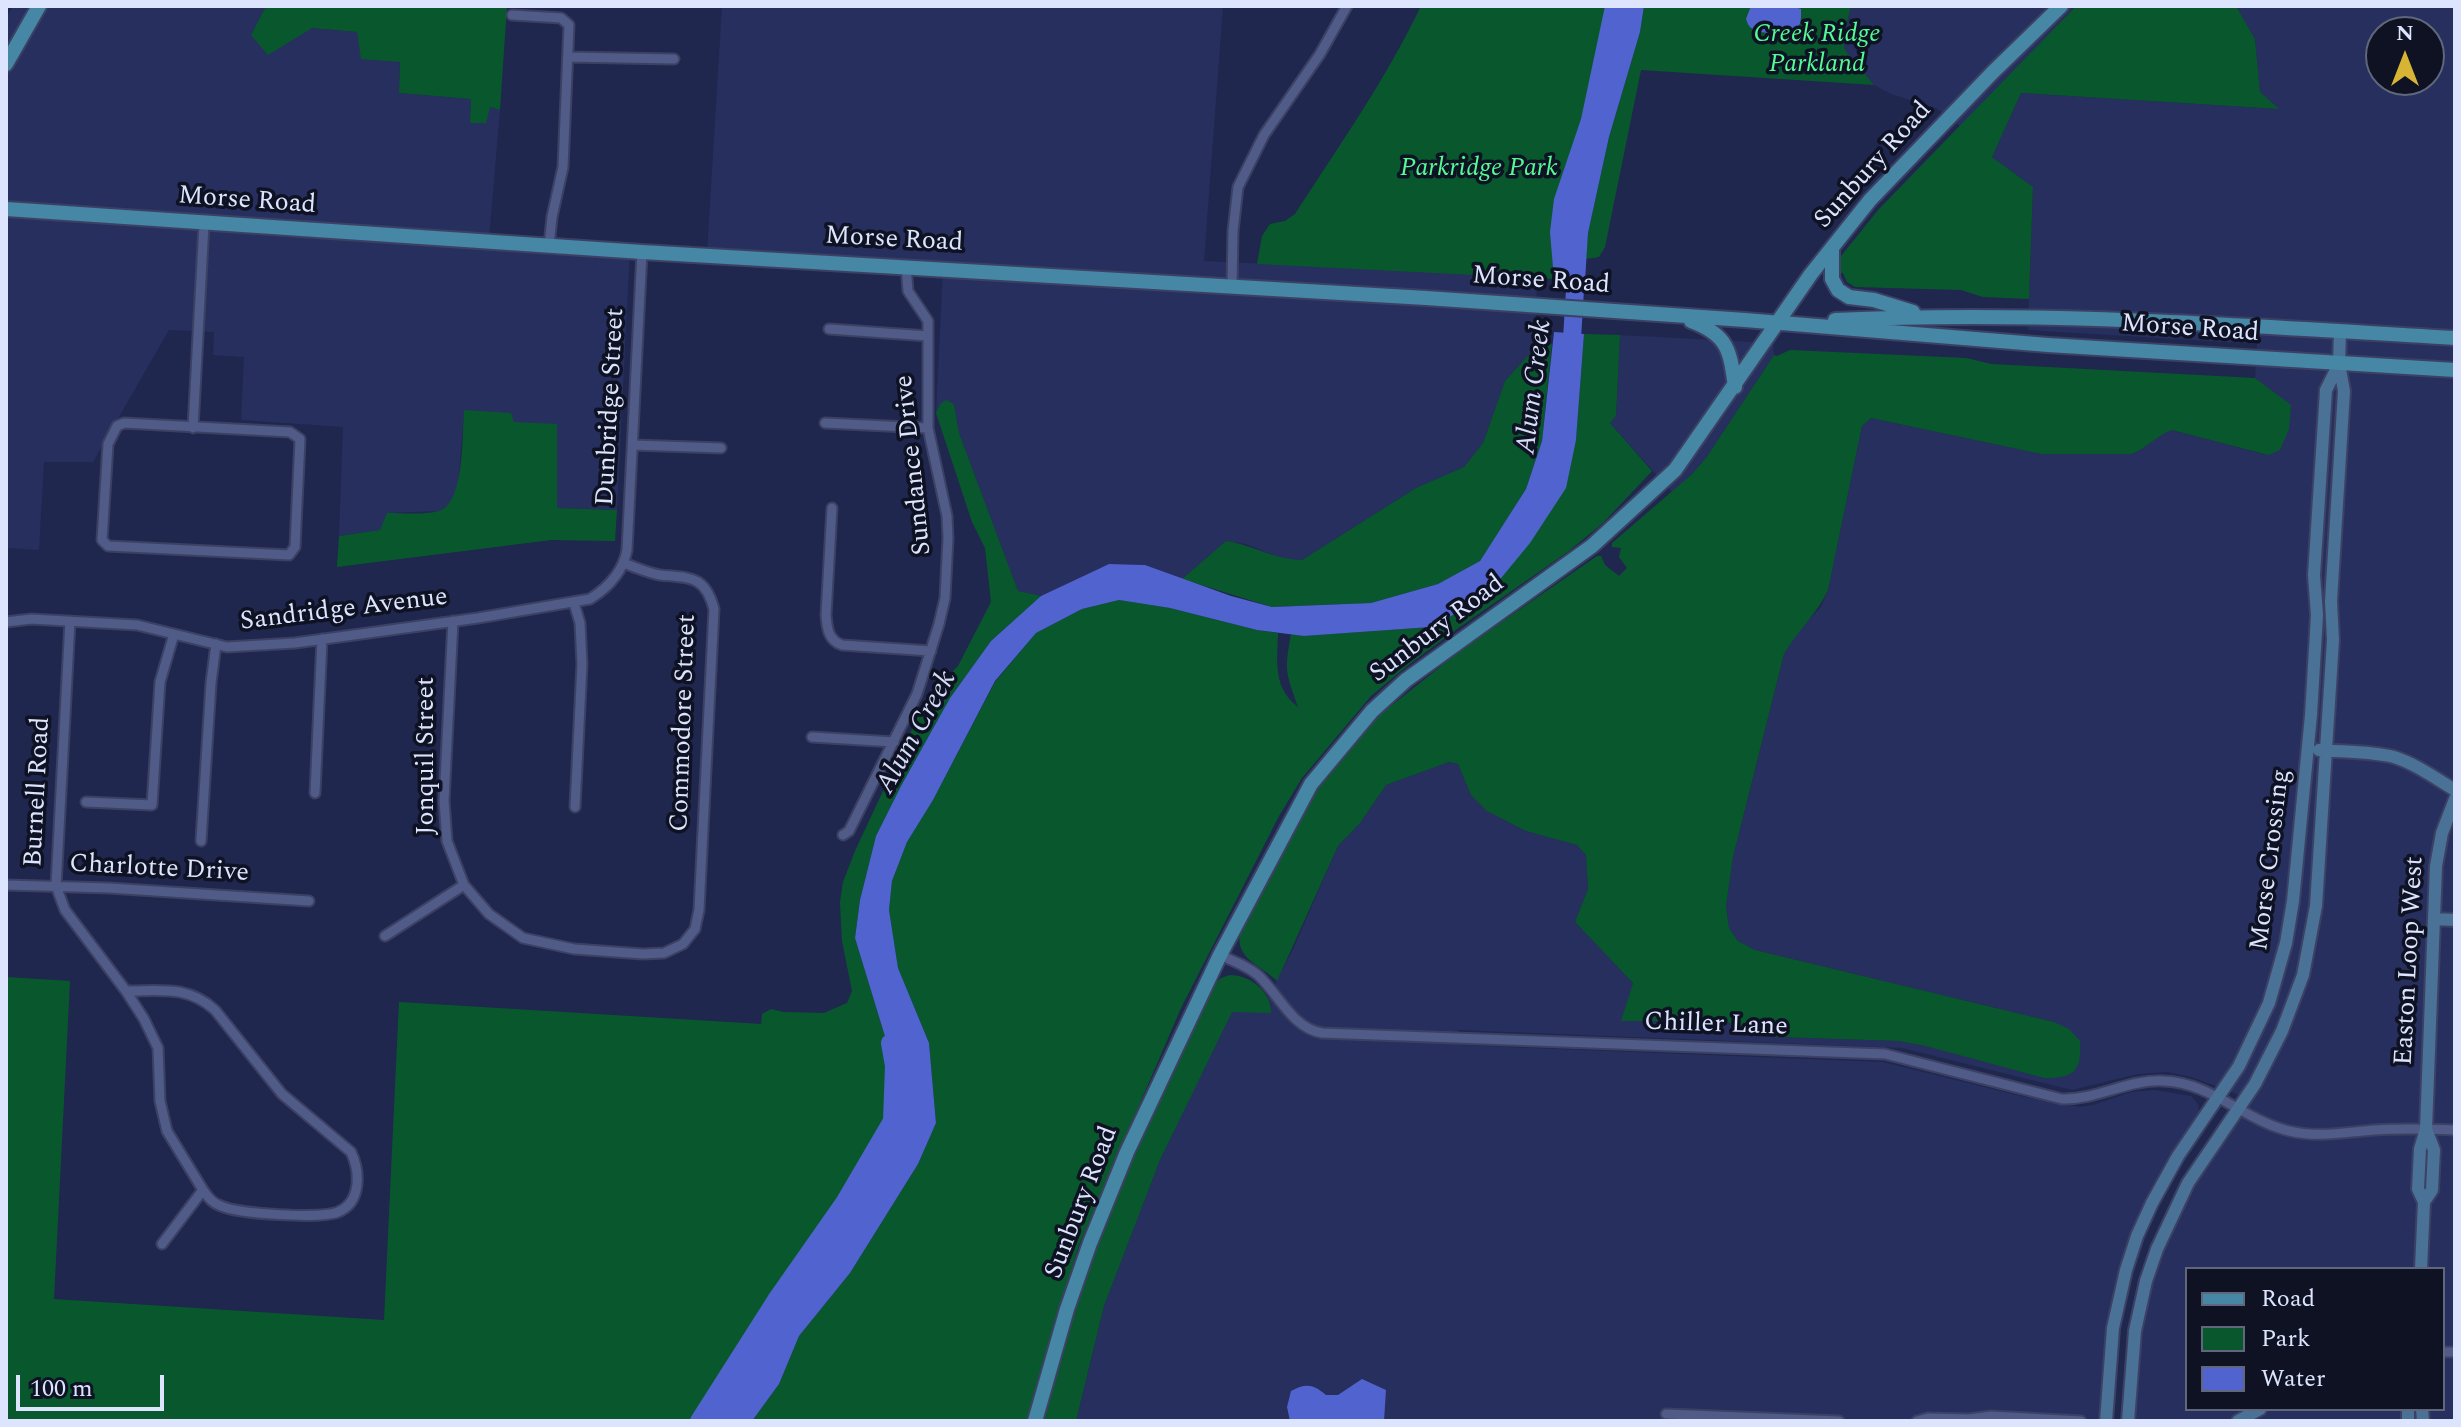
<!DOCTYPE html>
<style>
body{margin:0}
#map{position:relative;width:2461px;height:1427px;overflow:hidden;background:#1f274e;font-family:Spectral,serif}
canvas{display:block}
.frame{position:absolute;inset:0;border:8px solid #dce4fe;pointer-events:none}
.legend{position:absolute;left:2185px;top:1267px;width:260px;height:144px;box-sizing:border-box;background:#0e1223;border:2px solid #60667b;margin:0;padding:10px 14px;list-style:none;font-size:24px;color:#dce4fe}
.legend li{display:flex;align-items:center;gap:16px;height:40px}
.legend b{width:40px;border:2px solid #60667b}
.north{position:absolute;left:2365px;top:16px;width:80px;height:80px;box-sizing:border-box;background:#0e1223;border:2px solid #60667b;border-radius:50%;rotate:0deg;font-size:22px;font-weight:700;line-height:32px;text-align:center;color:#dce4fe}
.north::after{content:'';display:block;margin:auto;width:28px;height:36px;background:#d7b434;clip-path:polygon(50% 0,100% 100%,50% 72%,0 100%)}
.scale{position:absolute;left:16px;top:1375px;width:148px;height:36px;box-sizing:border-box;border:4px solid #dce4fe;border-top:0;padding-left:10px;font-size:24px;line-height:28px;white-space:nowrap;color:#dce4fe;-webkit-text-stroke:6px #0e1223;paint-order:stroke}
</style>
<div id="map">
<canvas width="2461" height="1427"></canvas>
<div class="frame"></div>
<ul class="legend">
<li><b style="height:10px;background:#4587a5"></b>Road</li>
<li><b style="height:22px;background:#09582d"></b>Park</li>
<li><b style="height:22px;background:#5163ce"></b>Water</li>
</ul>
<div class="north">N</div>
<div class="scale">100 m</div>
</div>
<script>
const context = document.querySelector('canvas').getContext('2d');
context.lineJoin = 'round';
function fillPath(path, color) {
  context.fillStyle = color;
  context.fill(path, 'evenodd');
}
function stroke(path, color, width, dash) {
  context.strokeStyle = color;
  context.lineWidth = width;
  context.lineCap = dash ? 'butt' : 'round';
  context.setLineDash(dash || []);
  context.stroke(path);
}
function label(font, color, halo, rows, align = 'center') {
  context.font = font + ' Spectral,serif';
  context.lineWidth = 7;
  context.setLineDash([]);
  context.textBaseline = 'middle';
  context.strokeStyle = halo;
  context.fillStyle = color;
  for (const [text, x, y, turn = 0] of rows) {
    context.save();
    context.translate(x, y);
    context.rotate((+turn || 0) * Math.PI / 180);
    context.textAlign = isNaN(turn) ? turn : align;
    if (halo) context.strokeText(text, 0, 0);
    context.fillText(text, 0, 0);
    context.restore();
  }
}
fillPath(new Path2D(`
 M 13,6 L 266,6 L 251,35 L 312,28 L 357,32 L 400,61 L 399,93 L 471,99 L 470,122 L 490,107 L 500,110 L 489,239 L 630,247 L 617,510 L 557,508 L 513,422 L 464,411 L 458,488 L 449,505 L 439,511 L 388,513 L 380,530 L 339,536 L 343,427 L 241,420 L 244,357 L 213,355 L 214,332 L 169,330 L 93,462 L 44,462 L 39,550 L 6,548 L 6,18 Z
 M 722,6 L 1223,6 L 1204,261 L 1537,277 L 1535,348 L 1505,381 L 1483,443 L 1464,467 L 1416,488 L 1302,560 L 1285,560 L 1246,544 L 1226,541 L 1182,579 L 1145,565 L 1109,564 L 1041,596 L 1018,591 L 959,433 L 954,404 L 940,404 L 936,413 L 943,268 L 707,253 Z
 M 1851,6 L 2076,6 L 1960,126 L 1936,108 L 1891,94 L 1874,85 L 1845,50 L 1843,39 Z
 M 2236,6 L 2455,6 L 2455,1421 L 2135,1421 L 2136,1377 L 2146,1306 L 2166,1240 L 2183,1203 L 2210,1156 L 2251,1099 L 2191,1077 L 2168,1072 L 2138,1074 L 2072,1090 L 1902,1048 L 1458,1030 L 1458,1045 L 1883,1062 L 2025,1097 L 2080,1107 L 2093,1105 L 2131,1092 L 2155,1090 L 2191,1096 L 2198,1104 L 2199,1114 L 2164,1166 L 2129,1240 L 2118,1276 L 2106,1339 L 2101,1421 L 1076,1421 L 1104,1306 L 1160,1160 L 1232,1011 L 1271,1006 L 1268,998 L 1294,947 L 1338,846 L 1360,823 L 1386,785 L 1449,762 L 1458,764 L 1471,795 L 1526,831 L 1577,845 L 1586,855 L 1588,889 L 1575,922 L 1633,983 L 1622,1021 L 1723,1021 L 1777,1037 L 1899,1041 L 1926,1045 L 2044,1078 L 2054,1022 L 1755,950 L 1738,941 L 1729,928 L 1726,906 L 1733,857 L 1784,654 L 1795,634 L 1821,607 L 1828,590 L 1862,426 L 1871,418 L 2041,454 L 2132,454 L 2141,450 L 2163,433 L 2172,430 L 2267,455 L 2291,406 L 2255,378 L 2257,344 L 2028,330 L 2033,187 L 1992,157 L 2021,93 L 2277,109 L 2260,92 L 2255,39 ZM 2381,32 L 2429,32 L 2429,80 L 2381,80 ZM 2187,1269 L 2443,1269 L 2443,1409 L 2187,1409 Z
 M 1620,335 L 1773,343 L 1774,355 L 1706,458 L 1691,475 L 1672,492 L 1610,423 L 1616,416 Z`), '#262f5e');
fillPath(new Path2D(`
 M 266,6 L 507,6 L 500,110 L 490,107 L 486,123 L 470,123 L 471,99 L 399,93 L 400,62 L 361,59 L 357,32 L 312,28 L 268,55 L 251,35 Z
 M 1421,6 L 1619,6 L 1572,245 L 1554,279 L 1257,264 L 1262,236 L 1270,224 L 1285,221 L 1295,214 C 1339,146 1386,79 1421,6 Z
 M 1644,6 L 1751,6 L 1801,10 L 1792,6 L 1851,6 L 1843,39 L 1845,50 L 1874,85 L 1641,70 L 1605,247 L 1599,257 L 1586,259 L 1588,233 L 1609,137 L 1640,32 Z
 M 2076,6 L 2236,6 L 2255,39 L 2260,92 L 2279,109 L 2021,93 L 1992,157 L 2033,187 L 2029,299 L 1983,297 L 1961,290 L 1855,287 L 1847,282 L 1843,273 L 1836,273 L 1841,256 L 1879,209 Z
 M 1584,334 L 1620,335 L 1616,416 L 1610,423 L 1652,471 L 1603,523 L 1569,551 L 1457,629 L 1407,666 L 1371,696 L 1302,778 L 1279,816 L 1181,1008 L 1079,1245 L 1056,1319 L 1028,1421 L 752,1421 L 779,1384 L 799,1336 L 850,1273 L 918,1164 L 936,1123 L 929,1043 L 898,968 L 889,910 L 892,881 L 907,842 L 933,800 L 995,682 L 1036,633 L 1082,609 L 1119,600 L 1170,608 L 1257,630 L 1278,633 C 1277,662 1273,688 1298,707 C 1286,672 1284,672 1291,634 L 1304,636 L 1431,627 L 1453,615 L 1497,583 L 1576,440 Z
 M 1552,344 L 1542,441 L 1526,489 L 1480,561 L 1438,584 L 1371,603 L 1272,607 L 1182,579 L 1226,541 C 1254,545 1274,560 1302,560 L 1416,488 L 1464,467 L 1483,443 L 1505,381 L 1535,348 Z
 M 1790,350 L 1966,358 L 1991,364 L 2255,378 L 2291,405 L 2289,429 L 2280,450 L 2268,455 L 2172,430 C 2157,435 2147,448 2132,454 L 2041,454 L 1871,418 L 1862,426 L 1828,590 C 1817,614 1797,631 1784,654 L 1733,857 L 1726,906 L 1729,928 L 1738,941 L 1755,950 L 2054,1022 L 2069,1029 L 2080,1041 C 2082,1072 2073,1078 2044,1078 L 1926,1046 L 1899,1041 L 1777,1037 L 1723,1021 L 1621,1021 L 1633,983 L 1575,922 L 1588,889 L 1586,855 L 1577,845 L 1526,831 L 1487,811 L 1471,795 L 1458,764 L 1449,762 L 1386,785 L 1360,823 L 1338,846 L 1277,981 C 1261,965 1235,959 1240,933 C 1276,861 1308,787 1363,728 C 1372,718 1378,708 1391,706 L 1460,651 L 1597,556 L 1601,556 L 1605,565 L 1619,576 L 1627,568 L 1619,557 L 1621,548 L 1612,547 L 1612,543 L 1691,475 L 1706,458 L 1774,355 L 1777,356 Z
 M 946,400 L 954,404 L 959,433 L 1018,591 L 1041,596 L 991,641 L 950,698 L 901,786 L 876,836 L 860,900 L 855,938 L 894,1066 L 892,1121 L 844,1203 L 776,1300 L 768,1328 L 717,1407 L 705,1421 L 6,1421 L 6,977 L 70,981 L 54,1299 L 384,1320 L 399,1002 L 761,1024 L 762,1014 L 771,1009 L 783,1012 L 824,1013 L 847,1003 L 852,991 L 842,941 L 840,902 L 843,882 L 855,851 L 928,695 L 958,666 L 991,602 L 985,548 L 972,522 L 936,413 L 940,404 Z
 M 464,410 L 511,413 L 514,422 L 557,424 L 557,508 L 617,510 L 615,541 L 551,540 L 337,567 L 339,536 L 380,530 L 387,513 C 403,513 424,515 439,511 C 465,503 462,434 464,410 Z
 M 1230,975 C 1250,975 1272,992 1271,1013 L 1232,1012 L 1160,1160 L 1104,1306 L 1076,1421 L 1044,1421 L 1070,1318 L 1121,1178 L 1213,986 L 1221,978 Z`), '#09582d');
fillPath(new Path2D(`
 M 1605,6 L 1644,6 L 1640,32 L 1609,137 L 1588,233 L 1585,281 L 1554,279 L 1550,232 L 1554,199 L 1581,119 Z
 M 1751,6 L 1792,6 L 1801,9 C 1801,16 1802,23 1797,28 C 1790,36 1761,34 1753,29 C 1748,26 1748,24 1746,19 Z
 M 1554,332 L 1584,334 L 1576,440 L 1566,488 L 1530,543 L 1497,583 L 1453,615 L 1431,627 L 1304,636 L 1257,630 L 1170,608 L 1119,600 L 1082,609 L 1036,633 L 995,681 L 933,800 L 907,842 L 892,881 L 889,910 L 898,968 L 929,1043 L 936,1123 L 918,1164 L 850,1273 L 799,1336 L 779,1384 L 752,1421 L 705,1421 L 717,1407 L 768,1328 L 776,1300 L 844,1203 L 892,1121 L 894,1066 L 855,938 L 860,900 L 876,836 L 901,786 L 950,698 L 991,641 L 1041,596 L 1109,564 L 1145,565 L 1231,596 L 1272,607 L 1371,603 L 1438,584 L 1480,561 L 1526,489 L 1542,441 Z
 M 1362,1379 L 1386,1390 L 1384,1421 L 1290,1421 L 1287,1407 L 1291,1391 C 1306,1383 1313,1384 1326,1395 L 1338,1395 Z`), '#5163ce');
stroke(new Path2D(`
 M 1571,355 L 1577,257
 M 699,1421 L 776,1300 L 844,1203 L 892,1121 L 894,1066 L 890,1043`), '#5163ce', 18);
const street = new Path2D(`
 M 512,15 L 561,18 L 569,25 L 563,167 L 552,217 L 549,246
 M 568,57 L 674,59
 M 1232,287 L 1233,231 L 1238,187 L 1264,135 L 1320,54 L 1347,6
 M 829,329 L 928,336
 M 124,423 L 290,432 L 300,439 L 295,547 L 289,555 L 108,546 L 102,540 L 108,444 L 117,426 Z
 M 825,423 L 928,428
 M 193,428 L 204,224
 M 633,445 L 721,448
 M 832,508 L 826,615 C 827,628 828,640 842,645 L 931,651
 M 574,603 L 580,623 L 582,664 L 575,807
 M 70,621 L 56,886 L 65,910 L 126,991 L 144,1019 L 158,1048 L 160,1101 L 167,1131 L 203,1190 C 208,1197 212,1203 221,1206 C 239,1214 320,1219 338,1212 C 362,1202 360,1171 351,1152 L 282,1094 L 215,1010 C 187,985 161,991 126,991
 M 453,621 L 444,801 L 447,841 L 464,885 L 489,914 L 523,938 L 574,949 L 643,954 L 664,953 L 683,944 L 695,929 L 699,910 L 714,609 C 705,575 690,578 660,575 C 648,573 635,567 623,563
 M 6,622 L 31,619 L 137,625 L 227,647 L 295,643 L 478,618 L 590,599 C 609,587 623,572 627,550 L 642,252
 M 812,737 L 894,742
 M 315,793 L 322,639
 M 86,802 L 152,805 L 160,682 L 174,634
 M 843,835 L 849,831 L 917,694 L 939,624 L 945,598 L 948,538 L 947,516 L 928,428 L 928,321 L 908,291 L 906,266
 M 201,841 L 211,683 L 216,644
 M 6,885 L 109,888 L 309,901
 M 385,936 L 464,885
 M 1220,955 C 1233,961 1250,967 1260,977 C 1280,997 1293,1028 1322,1033 L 1885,1054 L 2062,1099 C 2097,1100 2128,1079 2164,1081 C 2210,1082 2246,1121 2289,1131 C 2318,1138 2346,1132 2375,1130 C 2402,1128 2428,1129 2455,1130
 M 162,1244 L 203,1190
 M 2443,1352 L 2455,1352
 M 1666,1414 L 1839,1421
 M 1917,1421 L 1928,1418 L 1969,1419 L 1991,1416 L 2081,1421`);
const secondary = new Path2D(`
 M 2319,750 C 2344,752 2370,751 2394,757 C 2416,764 2435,778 2455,790
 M 2434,919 L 2455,920
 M 2424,1202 L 2432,1190 L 2434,1150 L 2426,1129
 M 2421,1269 L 2424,1202 L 2418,1189 L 2420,1149 L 2426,1129 L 2436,866 L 2442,833 L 2455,799
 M 2408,1409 L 2408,1421
 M 2422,1409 L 2423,1421
 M 2106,1421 L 2113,1328 L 2126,1270 L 2137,1236 L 2152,1203 L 2178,1156 L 2239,1066 L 2269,1003 L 2286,943 L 2293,901 L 2311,715 L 2317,615 L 2314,575 L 2326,390 L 2339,364
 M 2128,1421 L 2135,1331 L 2146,1281 L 2157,1249 L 2188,1183 L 2255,1084 L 2282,1031 L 2303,975 L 2316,906 L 2333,640 L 2331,601 L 2344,391 L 2339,364 L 2340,332
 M 2238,1421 L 2260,1409`);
const primary = new Path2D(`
 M 6,64 L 39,6
 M 6,209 L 642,252 L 1426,298 L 1745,320 L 2048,345 L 2455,370
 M 1832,248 L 1832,279 L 1838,290 L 1849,297 L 1874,300 L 1913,312
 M 1835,320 C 2042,310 2249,326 2455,338
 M 1691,321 C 1728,335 1730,350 1735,387
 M 1035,1421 L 1067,1309 L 1090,1243 L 1127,1152 L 1220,955 L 1311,784 L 1372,711 L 1406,680 L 1592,546 L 1675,470 L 1811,274 L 1870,200 L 1993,72 L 2061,6`);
stroke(street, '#3c4164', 13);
stroke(secondary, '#3c4164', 16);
stroke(primary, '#3c4164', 18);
stroke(street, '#505b88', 9);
stroke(secondary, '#4a7196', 12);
stroke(primary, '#4587a5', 14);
label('italic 26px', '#54fa95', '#0e1223', [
 ["Creek Ridge",1817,36],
 ["Parkland",1817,66],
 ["Parkridge Park",1479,170]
]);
label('26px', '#dce4fe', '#0e1223', [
 ["Sunbury Road",1874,166,-48],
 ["Morse Road",247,202,4],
 ["Morse Road",894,241,3],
 ["Morse Road",1541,282,4],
 ["Morse Road",2190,330,4],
 ["Dunbridge Street",612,407,-87],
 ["Sundance Drive",915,465,-96],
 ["Sandridge Avenue",344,611,-7],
 ["Sunbury Road",1438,630,-37],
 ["Commodore Street",685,723,-88],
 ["Jonquil Street",428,756,-90],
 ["Burnell Road",39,792,-87],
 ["Morse Crossing",2272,860,-83],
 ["Charlotte Drive",159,870,3],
 ["Easton Loop West",2411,961,-87],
 ["Chiller Lane",1716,1026,2],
 ["Sunbury Road",1083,1203,-69]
]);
label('italic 28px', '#d5ddf8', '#0e1223', [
 ["Alum Creek",1536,387,-83],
 ["Alum Creek",918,733,-61]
]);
</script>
